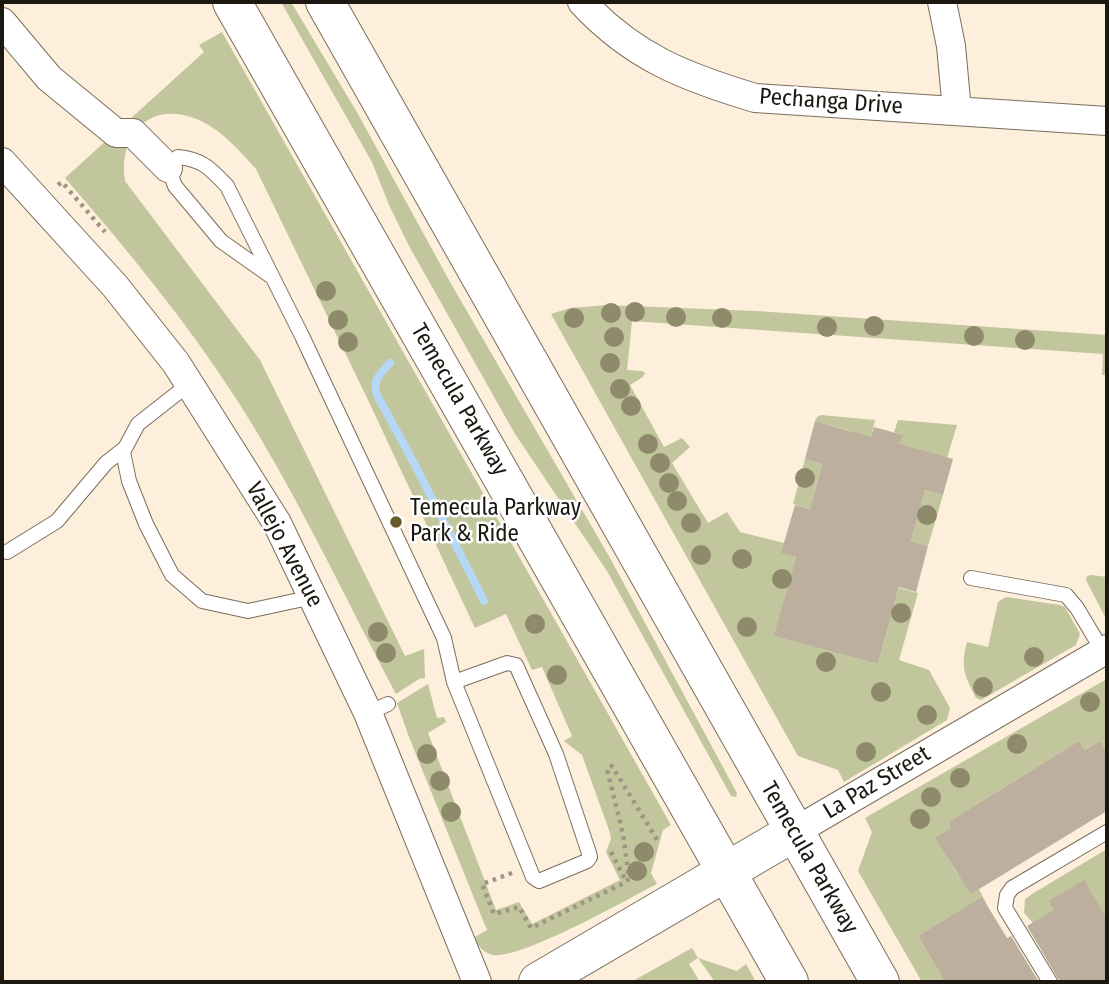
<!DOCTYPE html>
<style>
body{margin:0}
#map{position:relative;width:1109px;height:984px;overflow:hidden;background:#fdefdc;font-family:"Fira Sans Condensed",sans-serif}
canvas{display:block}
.frame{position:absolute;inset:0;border:4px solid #1c1811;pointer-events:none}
</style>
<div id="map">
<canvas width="1109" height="984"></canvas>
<div class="frame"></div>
</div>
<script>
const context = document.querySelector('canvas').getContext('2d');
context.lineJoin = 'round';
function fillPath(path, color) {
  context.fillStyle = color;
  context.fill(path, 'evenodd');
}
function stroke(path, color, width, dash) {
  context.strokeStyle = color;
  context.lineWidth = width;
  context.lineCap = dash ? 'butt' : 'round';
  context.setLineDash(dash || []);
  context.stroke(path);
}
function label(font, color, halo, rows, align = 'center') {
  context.font = font + ' "Fira Sans Condensed",sans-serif';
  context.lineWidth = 5;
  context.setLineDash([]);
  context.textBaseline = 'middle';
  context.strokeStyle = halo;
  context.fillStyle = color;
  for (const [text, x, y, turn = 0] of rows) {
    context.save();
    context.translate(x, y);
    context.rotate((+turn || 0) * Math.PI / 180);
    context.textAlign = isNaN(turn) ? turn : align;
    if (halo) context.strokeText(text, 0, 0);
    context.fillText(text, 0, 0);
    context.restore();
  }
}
fillPath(new Path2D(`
 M 281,2 L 291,2 L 358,114 L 450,282 L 610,558 L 737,793 L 736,797 L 731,796 L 607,571 L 515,434 L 409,246 L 389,205 L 372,162 Z
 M 222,32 L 671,825 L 663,830 L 651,873 L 657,884 C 626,900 522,959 493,955 C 484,953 478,946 473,938 L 487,930 L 409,737 L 397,703 L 428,684 L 437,718 L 444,717 L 446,722 L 428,733 L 496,910 L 519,902 L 532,924 L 620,880 L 606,852 L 611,839 L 610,833 L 582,755 L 564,741 L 572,736 L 542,667 L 532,670 L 506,614 L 475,628 L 368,400 L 256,169 C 239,150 219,127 194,118 C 147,101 118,137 125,181 L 260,360 L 405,656 L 424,649 L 425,678 L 419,679 L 396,694 C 344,596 297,494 237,400 C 186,321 126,248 65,178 L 204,52 L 199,45 Z
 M 607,305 L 756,311 L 1107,335 L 1107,375 L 1102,375 L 1103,354 L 632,321 L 627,370 L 642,371 L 645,373 L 643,377 L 630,385 L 664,447 L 682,438 L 690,447 L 672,463 L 708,523 L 727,512 L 740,532 L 784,543 L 782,553 L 796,557 L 775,636 L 878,664 L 899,588 L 918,593 L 899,660 L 929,670 L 950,708 L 947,720 L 844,782 L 838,770 L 798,756 L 551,314 L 570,308 Z
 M 821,415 L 875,420 L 870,441 L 848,430 L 815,421 L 817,417 Z
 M 898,420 L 957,425 L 947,458 L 900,445 L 902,435 L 894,432 Z
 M 805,459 L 822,464 L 810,509 L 793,504 Z
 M 925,490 L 943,495 L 928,546 L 911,541 Z
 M 1092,575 L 1107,577 L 1107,617 L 1104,615 L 1086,580 L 1087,576 Z
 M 1006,597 L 1060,605 L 1065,607 L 1080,634 L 1076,645 L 981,700 L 976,698 C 965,676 960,668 967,642 L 988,647 L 998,602 Z
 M 1105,680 L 1107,683 L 1107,752 L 1100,741 L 1085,750 L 1079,741 L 948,822 L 951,828 L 936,838 L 957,873 L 979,889 L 987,905 L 965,919 L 960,911 L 918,936 L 945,982 L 922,982 L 858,871 L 872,832 L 865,818 Z
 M 1107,849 L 1107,982 L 1067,982 L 1033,923 L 1024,913 L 1025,899 L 1032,894 Z
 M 692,948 L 698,958 L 737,971 L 746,964 L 756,982 L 715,982 L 698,958 L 689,964 L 700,982 L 631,982 Z`), '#c1c69c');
stroke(new Path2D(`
 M 390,363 C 380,374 372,380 377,395 L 415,465 L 484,601`), '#b7d7f7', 8);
fillPath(new Path2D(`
 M 815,421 L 871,437 L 874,427 L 903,435 L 900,444 L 953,459 L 943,495 L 925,490 L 911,541 L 928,546 L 916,592 L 899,587 L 878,664 L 774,636 L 796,557 L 781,553 L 795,505 L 810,509 L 822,464 L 805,459 Z
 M 1079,741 L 1085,750 L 1100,741 L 1107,752 L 1107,811 L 971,894 L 935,838 L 951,828 L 948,822 Z
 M 1084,880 L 1107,919 L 1107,982 L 1060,982 L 1027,926 L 1054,910 L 1049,901 Z
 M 982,897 L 1007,938 L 1011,936 L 1039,982 L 945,982 L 918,936 Z`), '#bcaf9d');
const service = new Path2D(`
 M 272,277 L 221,241 L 175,186 L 168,168 L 178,157 C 202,159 211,169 227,186 L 302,336 L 444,638 L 454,682 L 533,877 L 539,881 L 587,861 L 590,857 L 589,853 L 556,754 L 516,665 L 507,663 L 454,682
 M 189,384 L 138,424 L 123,452 L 129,481 L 146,524 L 172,575 L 202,601 L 248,611 L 313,597
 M 7,552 L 57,521 L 106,463 L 125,448
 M 971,578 L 1066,595 L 1077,608 L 1105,655
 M 368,713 L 388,704
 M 1050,982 L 1005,908 L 1007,895 L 1012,888 L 1107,832`);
const minor = new Path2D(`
 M 582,2 C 633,57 685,77 755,98 L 1107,121
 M 942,2 L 951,46 L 957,111
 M 2,22 L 49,78 L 116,133 L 133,133 L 168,168
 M 2,162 L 115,286 L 176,363 L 277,523 L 368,713 L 477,982
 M 794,832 L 1107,649`);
const secondary = new Path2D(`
 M 538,982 L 794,832`);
const primary = new Path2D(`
 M 232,2 L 789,982
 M 325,2 L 880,982`);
stroke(service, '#7a6e5d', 16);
stroke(minor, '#7a6e5d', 30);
stroke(secondary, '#7a6e5d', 40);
stroke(primary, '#7a6e5d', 40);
stroke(new Path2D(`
 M 58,185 L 62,182 L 105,232
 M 611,852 L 626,881
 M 512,873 L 482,884 L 494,914 L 519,907 L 531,928 L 626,882 L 629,878 L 623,834 L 607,769 L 612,766 L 659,843`), '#9e9486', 4.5, [3.5, 5]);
stroke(service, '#fff', 14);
stroke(minor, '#fff', 28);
stroke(secondary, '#fff', 38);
stroke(primary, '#fff', 38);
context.fillStyle = '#908a6c';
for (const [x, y] of [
 [326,291],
 [635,312],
 [611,313],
 [676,317],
 [574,318],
 [722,318],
 [338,320],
 [874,326],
 [827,327],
 [974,336],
 [614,337],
 [1025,340],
 [348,342],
 [610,363],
 [620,389],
 [631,406],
 [648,444],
 [660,463],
 [805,478],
 [669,483],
 [677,501],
 [927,515],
 [691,523],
 [701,555],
 [742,559],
 [782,579],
 [901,613],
 [535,624],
 [747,627],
 [378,632],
 [386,653],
 [1034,657],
 [826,662],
 [557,675],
 [983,687],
 [881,692],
 [1090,702],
 [927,715],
 [1017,744],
 [866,752],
 [427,754],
 [960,778],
 [440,781],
 [931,797],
 [451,812],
 [920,819],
 [644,852],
 [637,871]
]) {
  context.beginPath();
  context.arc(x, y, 10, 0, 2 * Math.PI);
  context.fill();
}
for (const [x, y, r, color] of [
 [396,522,7,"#695b28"]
]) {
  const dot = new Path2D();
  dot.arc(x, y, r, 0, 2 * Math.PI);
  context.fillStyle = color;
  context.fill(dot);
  stroke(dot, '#fff', 2.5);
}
label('23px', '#1c1811', '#fff', [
 ["Pechanga Drive",831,102,4],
 ["Temecula Parkway",459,400,60],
 ["Vallejo Avenue",284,545,62],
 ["La Paz Street",877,783,-31],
 ["Temecula Parkway",809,858,60]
]);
label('23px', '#1c1811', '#fff', [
 ["Temecula Parkway",410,509],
 ["Park & Ride",410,535]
], 'left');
</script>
